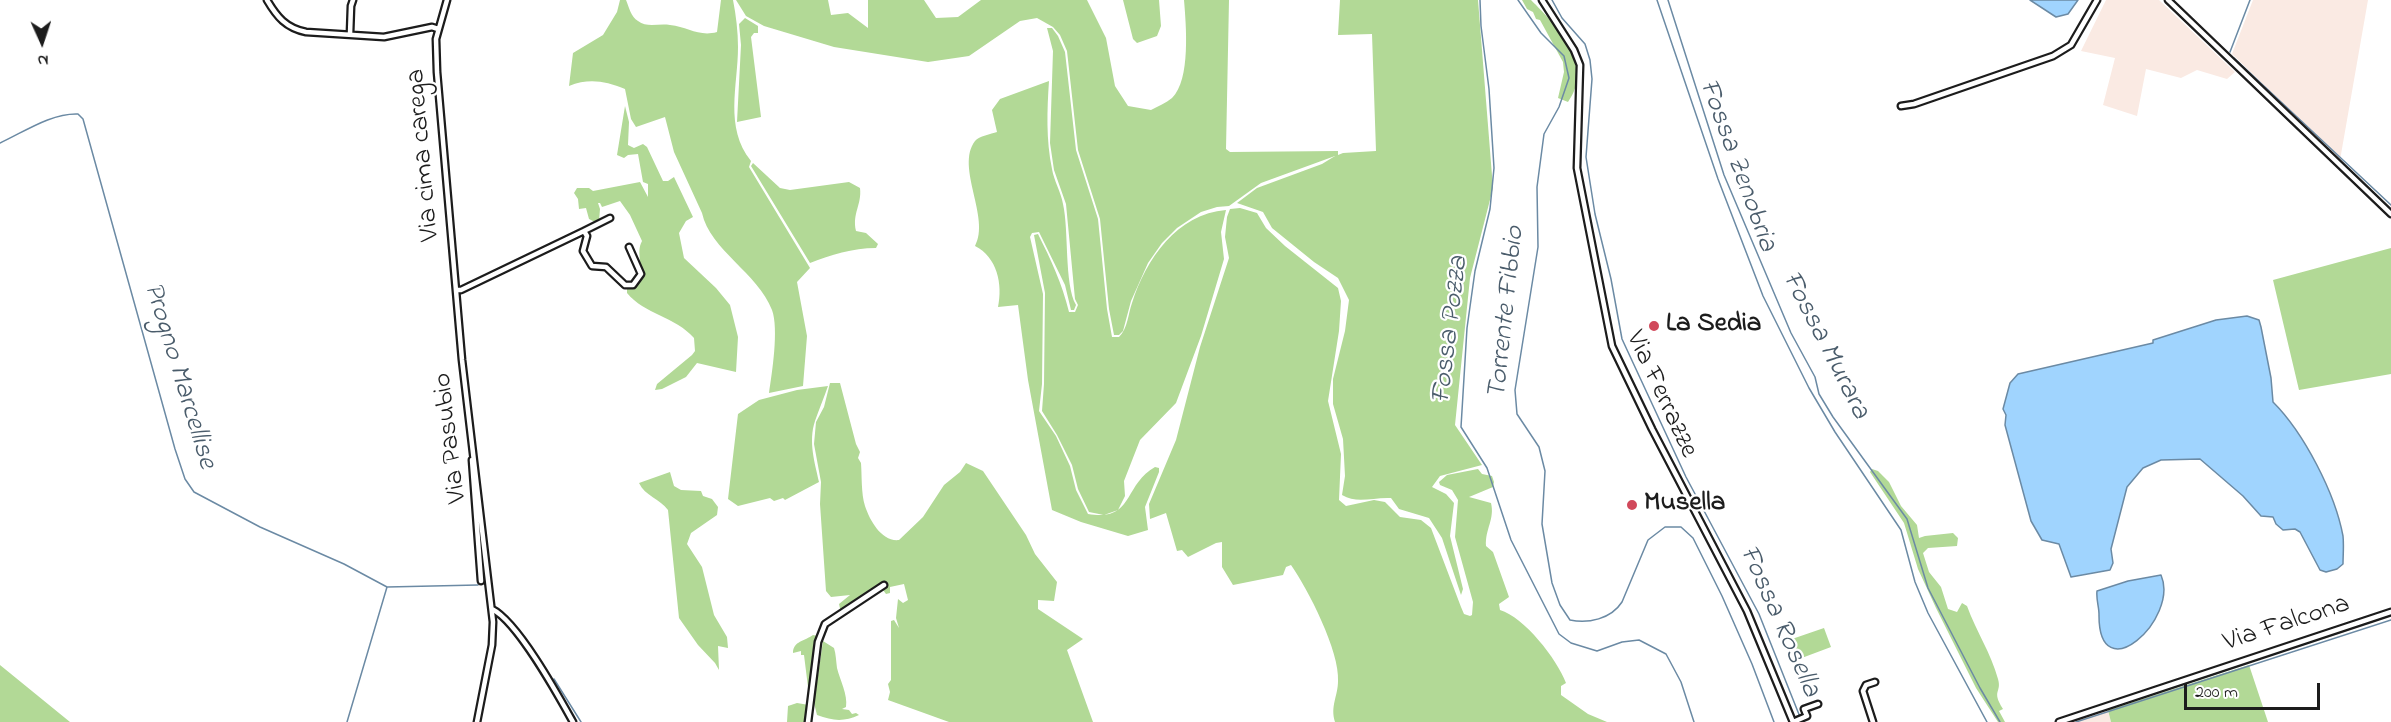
<!DOCTYPE html>
<style>
body{margin:0}
#map{position:relative;width:2391px;height:722px;overflow:hidden;background:#fff;font-family:"Indie Flower",sans-serif}
canvas{display:block}
.north{position:absolute;left:12px;top:12px;width:60px;height:60px;-webkit-text-stroke:4px #fff;paint-order:stroke;rotate:177deg;font-size:16px;font-weight:700;line-height:24px;text-align:center;color:#1c1c1c}
.north::after{content:'';display:block;margin:auto;width:21px;height:27px;background:#1c1c1c;clip-path:polygon(50% 0,100% 100%,50% 72%,0 100%)}
.scale{position:absolute;left:2184px;top:683px;width:136px;height:27px;box-sizing:border-box;border:3px solid #1c1c1c;border-top:0;padding-left:8px;font-size:18px;line-height:21px;white-space:nowrap;color:#1c1c1c;-webkit-text-stroke:4px #fff;paint-order:stroke}
</style>
<div id="map">
<canvas width="2391" height="722"></canvas>
<div class="north">N</div>
<div class="scale">200 m</div>
</div>
<script>
const context = document.querySelector('canvas').getContext('2d');
context.lineJoin = 'round';
function fillPath(path, color) {
  context.fillStyle = color;
  context.fill(path, 'evenodd');
}
function stroke(path, color, width, dash) {
  context.strokeStyle = color;
  context.lineWidth = width;
  context.lineCap = dash ? 'butt' : 'round';
  context.setLineDash(dash || []);
  context.stroke(path);
}
function label(font, color, halo, rows, align = 'center') {
  context.font = font + ' "Indie Flower",sans-serif';
  context.lineWidth = 4.5;
  context.setLineDash([]);
  context.textBaseline = 'middle';
  context.strokeStyle = halo;
  context.fillStyle = color;
  for (const [text, x, y, turn = 0] of rows) {
    context.save();
    context.translate(x, y);
    context.rotate((+turn || 0) * Math.PI / 180);
    context.textAlign = isNaN(turn) ? turn : align;
    if (halo) context.strokeText(text, 0, 0);
    context.fillText(text, 0, 0);
    context.restore();
  }
}
fillPath(new Path2D(`
 M 2106,0 L 2159,0 L 2235,72 L 2227,79 L 2197,70 L 2181,78 L 2146,69 L 2137,116 L 2103,105 L 2115,58 L 2081,51 Z
 M 2253,0 L 2368,0 L 2340,160 L 2232,54 Z
 M 2108,710 L 2111,722 L 2071,722 Z`), '#faeae3');
fillPath(new Path2D(`
 M 620,0 L 626,0 C 629,7 631,17 638,21 C 647,28 659,23 670,25 C 688,27 699,37 717,32 L 721,0 L 733,0 C 736,15 738,32 738,47 C 738,86 724,127 751,161 L 749,167 L 810,268 L 797,282 L 807,336 L 803,386 L 769,393 C 772,373 779,329 772,310 C 758,273 710,250 702,213 L 674,152 L 665,117 L 636,127 L 631,119 L 625,89 C 605,81 589,78 569,86 L 573,53 L 603,35 L 617,12 Z
 M 736,0 L 828,0 L 831,15 L 848,13 L 868,28 L 868,0 L 924,0 L 936,18 L 958,17 L 981,0 L 1087,0 L 1106,38 L 1115,86 L 1128,106 L 1151,110 C 1158,106 1166,103 1172,98 C 1191,80 1186,24 1184,0 L 1229,0 L 1226,149 L 1230,152 L 1338,151 L 1338,155 L 1343,153 L 1376,151 L 1372,34 L 1338,35 L 1340,0 L 1478,0 L 1493,188 L 1470,278 L 1455,425 L 1482,465 L 1440,476 L 1432,487 L 1446,494 L 1454,503 L 1450,536 L 1463,589 L 1461,595 L 1442,538 L 1429,518 L 1399,509 L 1391,498 C 1373,497 1357,504 1342,495 L 1345,476 L 1343,439 L 1333,404 L 1333,379 L 1345,331 L 1349,300 L 1338,278 L 1314,262 L 1272,228 L 1263,212 L 1237,203 L 1257,188 L 1322,164 L 1335,156 L 1261,183 L 1229,206 L 1217,207 L 1201,212 L 1177,228 L 1162,243 L 1148,263 L 1131,301 L 1123,331 L 1119,335 L 1114,335 L 1109,309 L 1100,219 L 1078,150 L 1067,51 L 1060,35 L 1053,27 L 1037,18 L 1020,21 L 969,56 L 928,62 L 834,47 L 764,26 L 746,16 Z
 M 1123,0 L 1159,0 L 1161,26 L 1157,36 L 1137,43 L 1133,39 Z
 M 1522,0 L 1531,0 C 1556,25 1595,66 1568,102 L 1558,98 L 1564,72 L 1563,62 L 1540,20 L 1536,19 L 1533,12 L 1527,9 Z
 M 745,18 L 758,26 L 758,33 L 754,33 L 751,37 L 761,117 L 737,122 L 741,45 L 739,24 Z
 M 1047,28 L 1052,28 L 1058,36 L 1065,52 L 1076,150 L 1098,219 L 1107,309 L 1112,337 L 1119,337 C 1128,328 1128,314 1132,303 C 1146,259 1177,214 1226,210 L 1221,232 L 1224,259 L 1201,336 L 1176,403 L 1140,440 L 1124,481 L 1125,496 L 1118,510 L 1104,515 L 1089,512 L 1078,489 L 1072,465 L 1057,435 L 1042,411 L 1044,384 L 1045,293 L 1034,235 L 1038,234 C 1051,260 1062,283 1069,312 L 1075,312 L 1078,305 L 1075,299 L 1066,204 L 1054,170 L 1050,143 L 1053,51 Z
 M 1049,81 C 1047,110 1046,140 1052,169 C 1054,181 1061,192 1063,204 C 1069,230 1064,284 1076,305 L 1074,310 L 1071,310 L 1065,285 L 1039,232 L 1032,233 L 1030,237 L 1043,294 L 1042,384 L 1039,411 L 1056,436 L 1070,466 L 1076,490 L 1088,514 C 1134,522 1123,485 1155,467 L 1159,468 L 1159,472 L 1145,507 L 1148,530 L 1128,536 L 1081,522 L 1052,510 L 1028,380 L 1018,305 L 998,307 C 1003,284 997,257 975,246 C 991,218 955,167 975,141 C 979,136 991,134 997,132 L 992,110 L 1000,99 Z
 M 625,106 L 629,122 L 628,145 L 634,148 L 643,144 L 647,147 L 663,181 L 668,181 L 674,177 L 693,217 L 686,221 L 679,233 L 684,258 L 716,288 L 730,305 L 738,337 L 736,372 L 697,363 L 686,377 L 662,389 L 655,390 L 657,384 L 692,355 L 695,351 L 694,338 C 676,317 644,314 627,293 L 627,289 L 639,281 L 637,278 C 645,265 635,254 642,241 L 630,215 L 620,201 L 602,207 L 600,203 L 598,203 L 600,209 L 599,221 L 597,223 L 589,219 L 586,208 L 579,209 L 578,199 L 574,193 L 577,188 L 589,188 L 593,191 L 640,182 L 648,197 L 648,184 L 643,182 L 638,154 L 628,155 L 624,158 L 617,155 Z
 M 753,163 L 780,188 L 790,190 L 849,182 L 860,188 C 862,205 852,213 856,231 L 866,233 L 878,244 L 876,248 C 852,248 831,255 810,263 L 751,166 Z
 M 1240,208 L 1257,213 L 1266,228 L 1285,246 L 1338,288 L 1341,301 L 1339,331 L 1328,401 L 1341,454 L 1339,500 L 1346,506 L 1374,500 L 1385,502 L 1400,517 L 1421,520 L 1431,528 L 1461,607 L 1464,614 L 1470,616 L 1472,615 L 1473,602 L 1455,537 L 1458,500 L 1452,490 L 1440,485 L 1439,482 L 1447,475 L 1478,469 L 1482,474 L 1492,476 L 1494,482 L 1493,487 L 1469,497 L 1491,503 C 1495,519 1485,529 1486,546 L 1493,552 L 1509,597 L 1499,604 L 1500,610 C 1524,617 1557,659 1566,683 L 1561,686 L 1561,695 L 1588,714 L 1607,722 L 1335,722 C 1330,706 1338,696 1338,681 C 1340,652 1308,589 1291,565 L 1286,567 L 1283,575 L 1233,585 L 1222,567 L 1222,542 L 1216,543 L 1188,557 L 1182,550 L 1177,551 L 1166,513 L 1150,519 L 1149,504 L 1176,440 L 1200,347 L 1229,258 L 1225,237 L 1227,217 L 1230,209 Z
 M 2391,248 L 2391,374 L 2299,390 L 2273,280 Z
 M 830,383 L 840,383 L 856,444 L 860,452 L 858,458 L 861,463 C 862,476 861,493 865,506 C 870,521 882,542 899,540 L 923,517 L 944,485 L 960,472 L 966,463 L 983,471 L 1026,535 L 1035,554 L 1057,582 L 1054,601 L 1038,600 L 1038,609 L 1083,639 L 1067,650 L 1093,722 L 949,722 L 888,700 L 890,692 L 888,684 L 891,680 L 891,621 L 894,620 L 899,628 L 896,618 L 898,599 L 903,603 L 908,600 L 904,584 L 890,587 L 890,593 L 886,594 L 883,590 L 860,603 L 847,614 L 841,613 L 839,604 L 850,595 L 831,597 L 826,591 L 820,504 L 821,482 L 814,444 L 816,422 L 824,407 Z
 M 828,386 C 824,398 819,409 815,421 C 808,442 815,463 819,482 L 785,500 L 783,498 L 774,501 L 770,498 L 738,506 L 728,499 L 738,414 L 759,400 L 797,390 Z
 M 1872,469 L 1878,471 L 1889,482 L 1901,506 L 1917,525 L 1919,538 L 1925,536 L 1953,533 L 1958,538 L 1957,546 L 1928,548 L 1923,553 L 1929,572 L 1941,587 L 1948,609 L 1957,612 L 1962,603 L 1967,606 C 1976,631 1991,653 1998,679 C 2002,693 1991,690 2003,709 L 1999,711 L 2005,722 L 1998,722 L 1976,688 L 1936,608 L 1918,569 L 1904,523 L 1870,472 Z
 M 670,472 L 674,486 L 681,490 L 701,491 L 703,496 L 712,499 L 718,507 L 717,515 L 691,533 L 687,544 L 702,567 L 714,615 L 727,637 L 728,648 L 718,646 L 719,670 L 715,663 L 698,645 L 679,618 L 668,510 C 660,499 645,496 639,483 Z
 M 1824,628 L 1831,647 L 1799,659 L 1792,639 Z
 M 813,635 L 822,637 C 814,655 823,681 811,697 L 809,695 L 804,655 L 801,655 L 801,651 L 793,653 C 793,641 805,641 813,635 Z
 M 823,641 L 834,648 C 836,654 836,661 837,668 C 840,680 848,695 846,707 L 842,709 L 849,710 L 852,714 L 856,713 L 859,715 C 844,722 833,721 817,715 L 814,703 Z
 M 0,665 L 70,722 L 0,722 Z
 M 2249,665 L 2268,722 L 2111,722 L 2108,710 Z
 M 797,703 L 809,705 L 809,722 L 787,722 L 788,706 Z`), '#b2d996');
const water = new Path2D(`
 M 2030,0 L 2078,0 L 2068,14 L 2056,17 Z
 M 2247,316 L 2259,320 L 2261,327 L 2271,378 L 2273,402 C 2304,433 2335,493 2343,536 C 2344,545 2343,555 2343,564 L 2337,569 L 2326,572 L 2320,570 L 2300,532 L 2295,529 L 2283,530 L 2276,524 L 2273,517 L 2261,516 L 2243,496 L 2200,459 L 2161,460 L 2143,468 L 2127,487 L 2111,549 L 2113,563 L 2110,570 L 2071,577 L 2059,544 L 2042,540 L 2031,521 L 2005,425 L 2006,415 L 2003,409 L 2010,383 L 2018,374 L 2153,343 L 2153,340 L 2216,320 Z
 M 2161,575 C 2180,619 2098,693 2099,614 C 2099,607 2096,599 2097,591 L 2128,581 Z`);
fillPath(water, '#a0d4fe');
stroke(water, '#6b8aa4', 1.5);
stroke(new Path2D(`
 M 1480,0 L 1481,26 L 1489,89 L 1494,168 L 1490,209 L 1475,271 L 1467,328 L 1461,427 L 1487,468 L 1511,540 L 1559,634 L 1571,643 L 1597,651 L 1622,642 L 1639,640 L 1666,654 L 1681,682 L 1694,722
 M 1518,0 L 1541,33 L 1564,56 L 1569,78 L 1559,107 L 1544,134 L 1537,187 L 1538,247 L 1515,390 L 1517,414 L 1539,447 L 1545,471 L 1542,524 L 1552,583 L 1560,605 L 1570,620 C 1588,624 1611,619 1622,602 L 1648,540 L 1665,527 L 1681,527 L 1693,538 L 1722,596 L 1752,664 L 1774,722
 M 1552,0 L 1562,18 L 1585,44 L 1590,60 L 1592,79 L 1586,157 L 1595,214 L 1611,279 L 1622,339 L 1686,477 L 1759,614 L 1802,722
 M 1657,0 L 1718,179 L 1763,296 L 1809,388 L 1835,432 L 1901,530 L 1915,582 L 1928,613 L 1987,722
 M 1668,0 L 1724,175 L 1791,333 L 1815,377 L 1819,394 L 1833,417 L 1907,519 L 1928,588 L 1980,688 L 2000,722
 M 2230,52 L 2250,0
 M 2234,58 L 2391,205
 M 0,143 C 24,132 51,113 78,114 L 83,119 L 175,449 L 185,479 L 194,492 L 260,527 L 344,564 L 387,587 L 347,722
 M 387,587 L 478,585
 M 554,679 L 581,722
 M 2076,722 L 2391,620`), '#6b8aa4', 1.5);
const minor = new Path2D(`
 M 267,0 C 277,17 286,28 306,32 L 384,37 L 432,27 L 438,29
 M 447,0 L 436,39 L 437,72 L 462,360 L 493,622 L 492,645 L 477,722
 M 1542,0 L 1574,50 L 1580,65 L 1577,168 L 1612,346 L 1652,429 L 1747,611 L 1793,722
 M 2168,0 L 2391,214
 M 350,34 L 351,6 L 353,0
 M 1901,106 L 1914,104 L 2053,56 L 2071,45 L 2097,0
 M 584,231 L 610,218
 M 457,290 L 461,290 L 584,231 L 587,236 L 583,251 L 592,266 L 606,267 L 625,285 L 633,285 L 641,274 L 629,247
 M 472,460 L 481,581
 M 492,609 C 518,622 558,695 573,722
 M 808,722 L 818,642 L 825,624 L 884,585
 M 1793,722 L 1807,716 L 1804,709 L 1818,704
 M 1873,722 L 1863,691 L 1866,685 L 1875,682
 M 2059,722 L 2391,612`);
stroke(minor, '#1c1c1c', 9);
stroke(minor, '#fff', 4.5);
for (const [x, y, r, color] of [
 [1654,326,6,"#d1495b"],
 [1632,505,6,"#d1495b"]
]) {
  const dot = new Path2D();
  dot.arc(x, y, r, 0, 2 * Math.PI);
  context.fillStyle = color;
  context.fill(dot);
  stroke(dot, '#fff', 2);
}
label('27px', '#1c1c1c', '#fff', [
 ["Via cima carega",425,155,-95],
 ["Via Ferrazze",1660,395,65],
 ["Via Pasubio",452,438,-97],
 ["Via Falcona",2287,625,-18]
]);
label('bold 27px', '#1c1c1c', '#fff', [
 ["La Sedia",1666,326],
 ["Musella",1644,505]
], 'left');
label('italic 28px', '#4a5c6b', '#fff', [
 ["Fossa Zenobria",1736,166,70],
 ["Torrente Fibbio",1508,313,-84],
 ["Fossa Pozza",1452,330,-83],
 ["Fossa Murara",1824,346,63],
 ["Progno Marcellise",178,376,73],
 ["Fossa Rosella",1778,622,66]
]);
</script>
